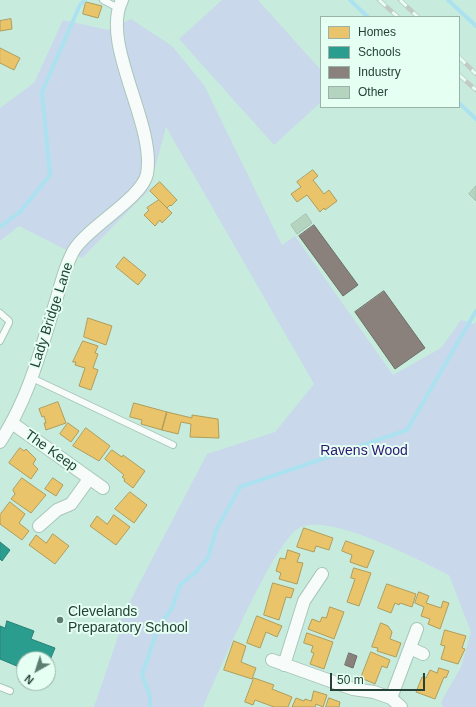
<!DOCTYPE html>
<style>
body{margin:0}
#map{position:relative;width:476px;height:707px;overflow:hidden;background:#c7ecdd;font-family:Helvetica,sans-serif}
canvas{display:block}
.legend{position:absolute;left:320px;top:16px;width:140px;height:92px;box-sizing:border-box;background:#e5fff3;border:1px solid #99b3a8;margin:0;padding:5px 7px;list-style:none;font-size:12px;color:#264137}
.legend li{display:flex;align-items:center;gap:8px;height:20px}
.legend b{width:20px;border:1px solid #99b3a8}
.north{position:absolute;left:16px;top:651px;width:40px;height:40px;box-sizing:border-box;background:#e5fff3;border:1px solid #99b3a8;border-radius:50%;rotate:219deg;font-size:11px;font-weight:700;line-height:16px;text-align:center;color:#264137}
.north::after{content:'';display:block;margin:auto;width:14px;height:18px;background:#5e7d71;clip-path:polygon(50% 0,100% 100%,50% 72%,0 100%)}
.scale{position:absolute;left:330px;top:673px;width:95px;height:18px;box-sizing:border-box;border:2px solid #264137;border-top:0;padding-left:5px;font-size:12px;line-height:14px;white-space:nowrap;color:#264137;-webkit-text-stroke:3px #e5fff3;paint-order:stroke}
</style>
<div id="map">
<canvas width="476" height="707"></canvas>
<ul class="legend">
<li><b style="height:11px;background:#e9c46a"></b>Homes</li>
<li><b style="height:11px;background:#2a9d8f"></b>Schools</li>
<li><b style="height:11px;background:#8a817c"></b>Industry</li>
<li><b style="height:11px;background:#b5d4c0"></b>Other</li>
</ul>
<div class="north">N</div>
<div class="scale">50 m</div>
</div>
<script>
const context = document.querySelector('canvas').getContext('2d');
context.lineJoin = 'round';
function fillPath(path, color) {
  context.fillStyle = color;
  context.fill(path, 'evenodd');
}
function stroke(path, color, width, dash) {
  context.strokeStyle = color;
  context.lineWidth = width;
  context.lineCap = dash ? 'butt' : 'round';
  context.setLineDash(dash || []);
  context.stroke(path);
}
function label(font, color, halo, rows, align = 'center') {
  context.font = font + ' Helvetica,sans-serif';
  context.lineWidth = 4;
  context.setLineDash([]);
  context.textBaseline = 'middle';
  context.strokeStyle = halo;
  context.fillStyle = color;
  for (const [text, x, y, turn = 0] of rows) {
    context.save();
    context.translate(x, y);
    context.rotate((+turn || 0) * Math.PI / 180);
    context.textAlign = isNaN(turn) ? turn : align;
    if (halo) context.strokeText(text, 0, 0);
    context.fillText(text, 0, 0);
    context.restore();
  }
}
fillPath(new Path2D(`
 M 222,0 L 258,0 L 321,70 L 321,102 L 274,145 L 179,39 Z
 M 131,19 L 172,46 L 204,85 L 282,245 L 295,236 L 393,375 L 441,348 L 461,320 L 474,324 L 476,321 L 476,707 L 443,707 L 441,702 L 461,667 L 471,632 L 449,575 C 418,560 334,514 301,527 C 275,537 217,676 203,707 L 94,707 L 121,628 L 117,626 L 207,454 L 275,432 L 314,384 L 166,127 L 149,190 L 82,258 L 19,226 L 0,241 L 0,108 L 34,83 L 63,20 L 108,30 Z`), '#c9d8ea');
const homes = new Path2D(`
 M 86,2 L 102,6 L 98,18 L 83,14 Z
 M 11,19 L 12,29 L 0,31 L 0,21 Z
 M 0,48 L 20,58 L 14,70 L 0,63 Z
 M 313,170 L 318,176 L 313,180 L 324,194 L 329,190 L 337,201 L 325,210 L 324,208 L 320,212 L 307,195 L 297,202 L 291,194 L 301,187 L 297,182 Z
 M 160,182 L 177,200 L 171,206 L 170,205 L 167,208 L 150,191 Z
 M 159,200 L 172,213 L 162,223 L 160,220 L 155,226 L 144,215 L 149,210 L 147,208 Z
 M 124,257 L 146,275 L 138,285 L 116,267 Z
 M 88,318 L 112,326 L 106,345 L 84,337 Z
 M 83,341 L 98,346 L 95,353 L 98,354 L 93,368 L 98,370 L 91,390 L 79,386 L 85,368 L 75,365 L 76,362 L 73,362 Z
 M 58,402 L 66,423 L 46,430 L 44,423 L 46,423 L 44,416 L 42,417 L 39,409 Z
 M 134,403 L 167,412 L 162,430 L 141,424 L 142,420 L 130,417 Z
 M 167,412 L 192,418 L 192,415 L 218,419 L 219,438 L 190,437 L 191,424 L 181,422 L 178,434 L 162,430 Z
 M 68,423 L 79,431 L 71,442 L 60,434 Z
 M 86,428 L 110,446 L 99,461 L 73,446 Z
 M 20,448 L 24,451 L 26,449 L 36,459 L 33,464 L 38,469 L 31,479 L 9,463 Z
 M 112,450 L 122,457 L 123,455 L 145,471 L 133,488 L 124,481 L 125,479 L 122,477 L 124,475 L 105,459 Z
 M 22,478 L 46,495 L 31,513 L 11,499 L 15,494 L 13,490 Z
 M 53,478 L 63,485 L 56,496 L 45,489 Z
 M 130,492 L 147,505 L 134,523 L 115,509 Z
 M 10,502 L 25,514 L 19,523 L 29,531 L 22,540 L 0,524 L 0,515 Z
 M 114,515 L 130,527 L 116,545 L 90,526 L 97,516 L 107,524 Z
 M 304,528 L 333,538 L 329,550 L 316,546 L 314,552 L 297,547 Z
 M 53,534 L 69,546 L 55,564 L 29,545 L 36,535 L 46,543 Z
 M 346,541 L 374,551 L 367,568 L 350,562 L 352,555 L 342,551 Z
 M 288,550 L 300,554 L 297,562 L 303,563 L 297,584 L 279,579 L 281,573 L 276,571 L 280,558 L 285,559 Z
 M 354,568 L 371,573 L 359,606 L 347,602 L 355,579 L 351,578 Z
 M 273,583 L 294,589 L 291,598 L 286,597 L 279,620 L 264,615 Z
 M 387,584 L 416,594 L 412,607 L 400,603 L 399,605 L 395,603 L 391,613 L 378,608 Z
 M 419,592 L 429,596 L 426,603 L 441,608 L 443,601 L 449,603 L 440,629 L 428,624 L 430,619 L 421,616 L 424,607 L 415,603 Z
 M 330,607 L 344,612 L 334,639 L 308,629 L 312,619 L 320,622 L 322,617 L 326,618 Z
 M 257,616 L 282,626 L 277,637 L 266,632 L 260,648 L 247,643 Z
 M 381,623 L 388,626 L 392,632 L 390,639 L 401,643 L 396,657 L 377,651 L 378,648 L 372,647 Z
 M 445,630 L 466,636 L 462,648 L 465,649 L 458,664 L 441,659 L 445,646 L 441,645 Z
 M 307,633 L 333,642 L 324,669 L 310,664 L 314,653 L 311,652 L 313,646 L 304,643 Z
 M 234,641 L 246,646 L 241,662 L 256,668 L 252,679 L 224,670 Z
 M 371,652 L 390,660 L 387,668 L 382,666 L 375,684 L 361,678 Z
 M 439,668 L 449,671 L 446,678 L 444,677 L 435,699 L 416,692 L 422,677 L 426,678 L 430,670 L 437,673 Z
 M 254,678 L 274,685 L 272,689 L 292,697 L 288,707 L 274,707 L 255,700 L 253,705 L 245,702 Z
 M 314,691 L 327,695 L 323,707 L 316,704 L 315,707 L 292,707 L 296,698 L 304,701 L 305,699 L 311,701 Z
 M 329,698 L 340,702 L 339,707 L 326,707 Z`);
fillPath(homes, '#e9c46a');
stroke(homes, '#ae9d5b', 1);
const schools = new Path2D(`
 M 0,542 L 10,550 L 2,561 L 0,559 Z
 M 7,621 L 34,631 L 31,639 L 55,648 L 48,665 L 48,659 L 24,659 L 24,669 L 0,659 L 0,626 L 5,628 Z`);
fillPath(schools, '#2a9d8f');
stroke(schools, '#298175', 1);
const industry = new Path2D(`
 M 314,225 L 358,285 L 343,296 L 299,236 Z
 M 384,291 L 425,348 L 395,369 L 355,312 Z
 M 349,653 L 357,656 L 353,668 L 345,665 Z`);
fillPath(industry, '#8a817c');
stroke(industry, '#6c6e67', 1);
stroke(new Path2D(`
 M 350,0 L 368,17
 M 448,0 L 476,26
 M 459,103 L 476,119
 M 0,227 L 20,212 L 50,175 L 42,92 L 80,5 L 85,0
 M 150,707 L 150,696 L 142,675 L 158,628 L 172,608 L 180,585 L 196,572 L 208,558 L 216,530 L 240,487 L 407,430 L 476,311`), '#ace2ef', 4);
const building = new Path2D(`
 M 476,186 L 476,201 L 469,194 Z
 M 306,214 L 312,223 L 297,234 L 291,225 Z`);
fillPath(building, '#b5d4c0');
stroke(building, '#a5beb0', 1);
const service = new Path2D(`
 M 103,0 L 118,8
 M 0,313 L 9,321 L 9,323 L 0,341
 M 32,378 L 173,445
 M 0,687 L 10,691`);
const minor = new Path2D(`
 M 12,423 L 103,488
 M 0,442 C 28,399 39,356 54,307 C 60,289 64,267 74,250 C 88,227 142,198 147,174 C 156,124 100,44 122,0
 M 39,526 L 57,510 L 71,504 L 89,479
 M 410,648 L 423,654
 M 272,660 L 353,689 L 374,692 L 391,698 L 401,707
 M 284,665 L 304,601 L 322,574
 M 391,698 L 417,629`);
stroke(service, '#a8c6ba', 8);
stroke(minor, '#a8c6ba', 14);
stroke(service, '#f7fcfa', 6);
stroke(minor, '#f7fcfa', 12);
const rail = new Path2D(`
 M 379,0 L 398,17
 M 400,0 L 418,17
 M 459,57 L 476,74
 M 459,75 L 476,90`);
stroke(rail, '#c0cbc7', 4.5);
stroke(rail, '#e5fff3', 3, [9]);
for (const [x, y, r, color] of [
 [60,620,4,"#5e7d71"]
]) {
  const dot = new Path2D();
  dot.arc(x, y, r, 0, 2 * Math.PI);
  context.fillStyle = color;
  context.fill(dot);
  stroke(dot, '#e5fff3', 1.5);
}
label('14px', '#264137', '#e5fff3', [
 ["Lady Bridge Lane",52,315,-72],
 ["The Keep",51,451,35]
]);
label('14px', '#311574', '#e5fff3', [
 ["Ravens Wood",364,451]
]);
label('14px', '#264137', '#e5fff3', [
 ["Clevelands",68,612],
 ["Preparatory School",68,628]
], 'left');
</script>
